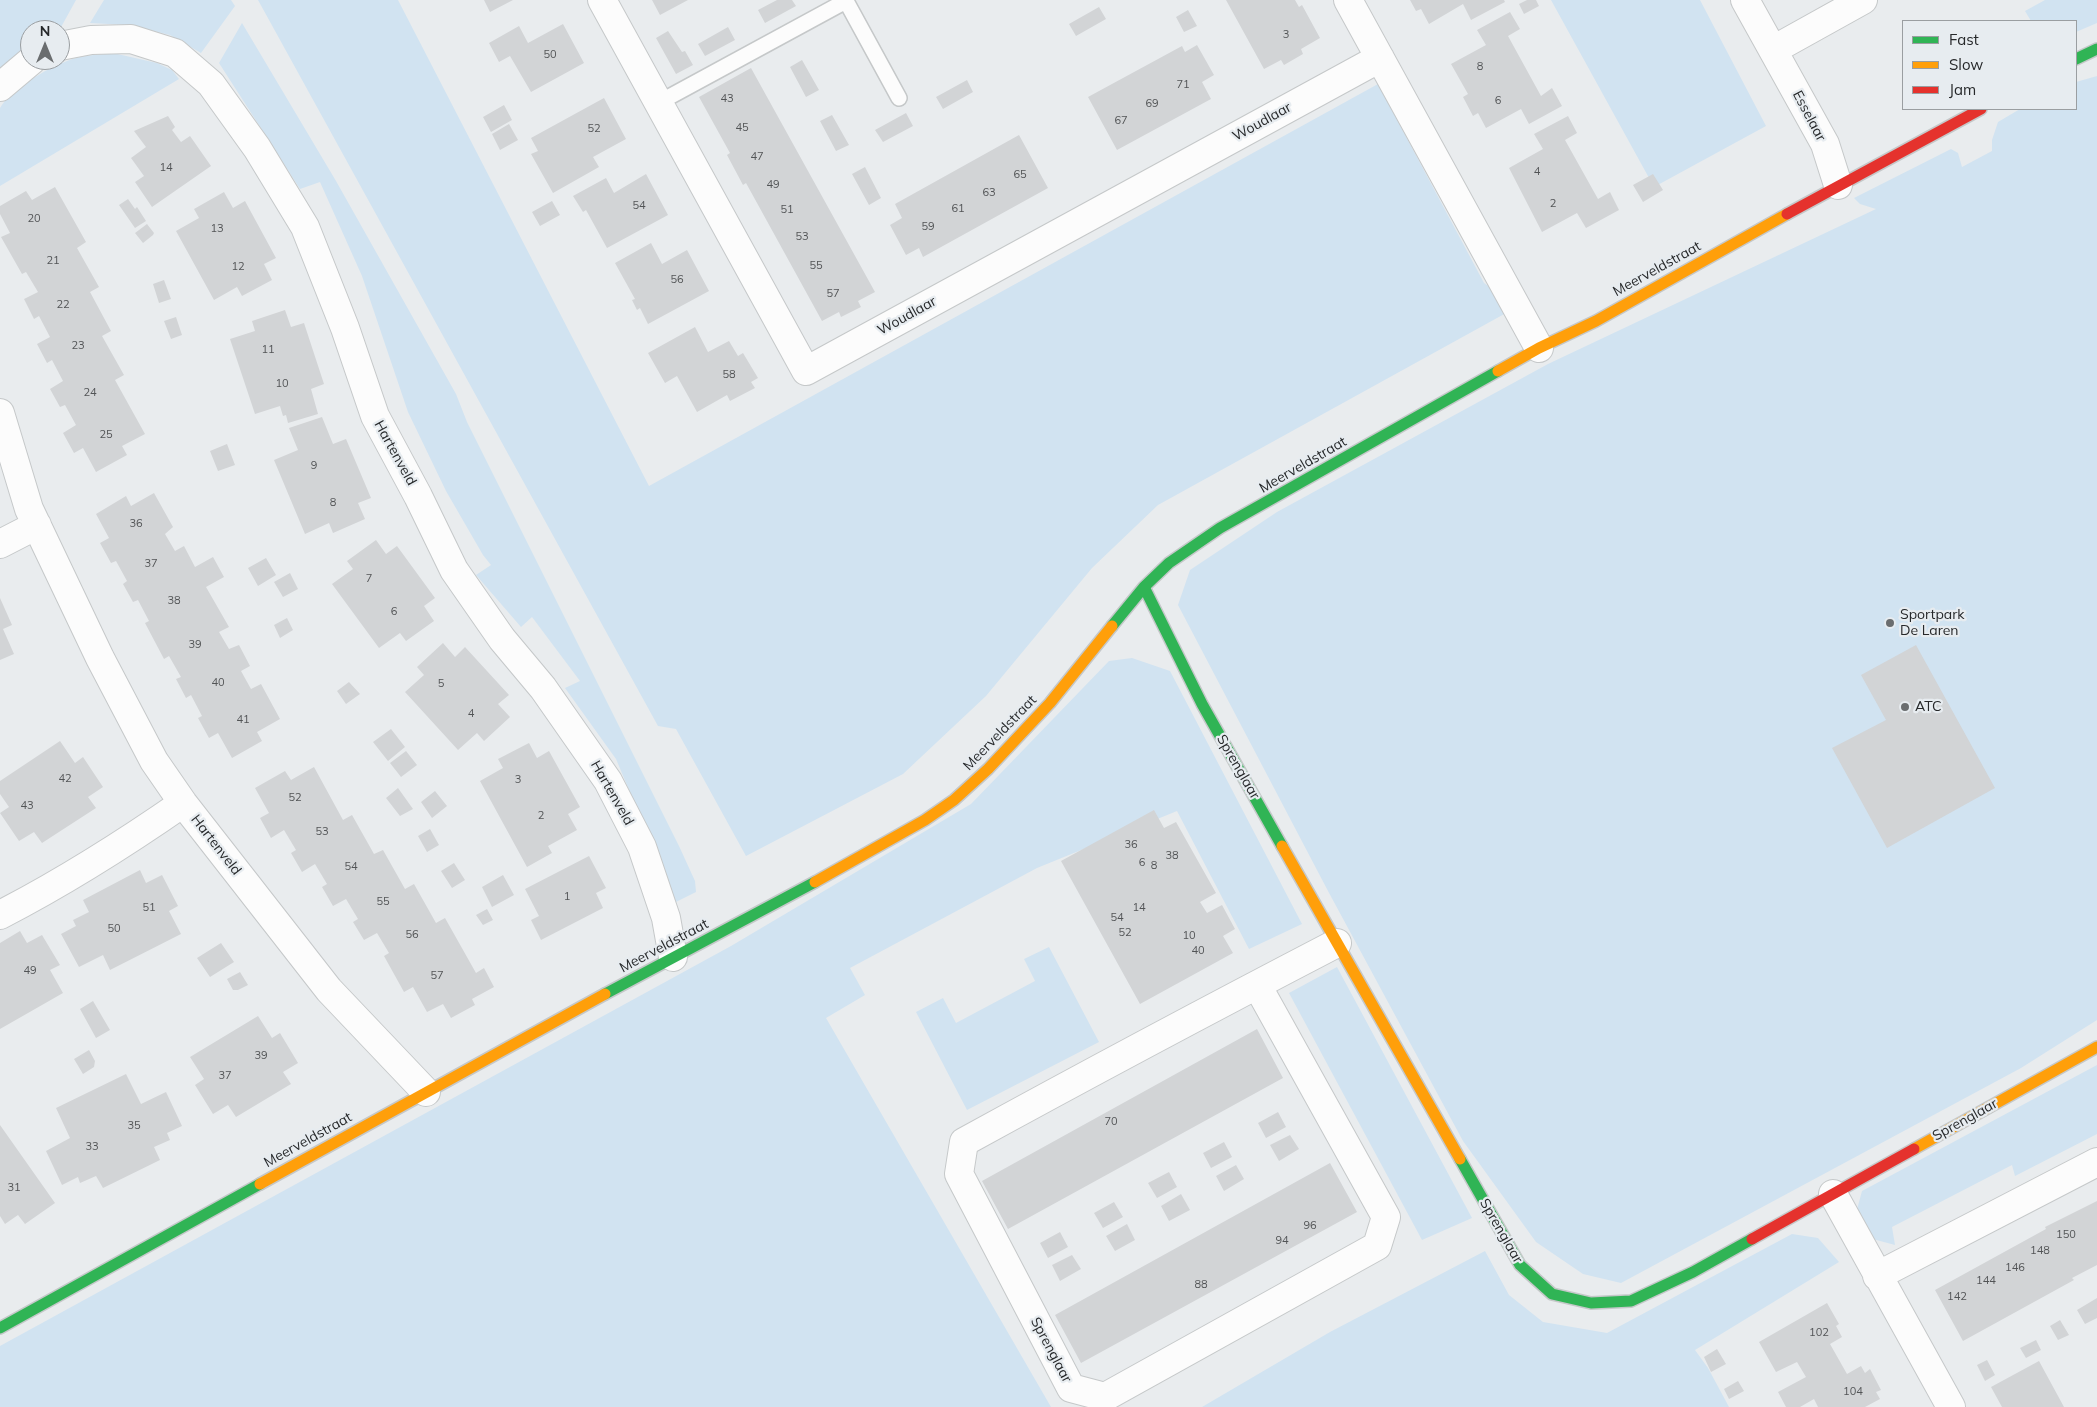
<!DOCTYPE html>
<style>
body{margin:0}
#map{position:relative;width:2097px;height:1407px;overflow:hidden;background:#e9ecee;font-family:Mulish,sans-serif}
canvas{display:block}
.legend{position:absolute;left:1902px;top:20px;width:175px;height:90px;box-sizing:border-box;background:#e7ecf0;border:1px solid #9a9ea1;margin:0;padding:6px 9px;list-style:none;font-size:15px;color:#26282a}
.legend li{display:flex;align-items:center;gap:10px;height:25px}
.legend b{width:25px;border:1px solid #9a9ea1}
.north{position:absolute;left:20px;top:20px;width:50px;height:50px;box-sizing:border-box;background:#e7ecf0;border:1px solid #9a9ea1;border-radius:50%;rotate:0deg;font-size:14px;font-weight:700;line-height:20px;text-align:center;color:#26282a}
.north::after{content:'';display:block;margin:auto;width:18px;height:22px;background:#6a6d6f;clip-path:polygon(50% 0,100% 100%,50% 72%,0 100%)}
</style>
<div id="map">
<canvas width="2097" height="1407"></canvas>
<ul class="legend">
<li><b style="height:6px;background:#30b455"></b>Fast</li>
<li><b style="height:6px;background:#ff9f0a"></b>Slow</li>
<li><b style="height:6px;background:#e5322d"></b>Jam</li>
</ul>
<div class="north">N</div>
</div>
<script>
const context = document.querySelector('canvas').getContext('2d');
context.lineJoin = 'round';
function fillPath(path, color) {
  context.fillStyle = color;
  context.fill(path, 'evenodd');
}
function stroke(path, color, width, dash) {
  context.strokeStyle = color;
  context.lineWidth = width;
  context.lineCap = dash ? 'butt' : 'round';
  context.setLineDash(dash || []);
  context.stroke(path);
}
function label(font, color, halo, rows, align = 'center') {
  context.font = font + ' Mulish,sans-serif';
  context.lineWidth = 4.5;
  context.setLineDash([]);
  context.textBaseline = 'middle';
  context.strokeStyle = halo;
  context.fillStyle = color;
  for (const [text, x, y, turn = 0] of rows) {
    context.save();
    context.translate(x, y);
    context.rotate((+turn || 0) * Math.PI / 180);
    context.textAlign = isNaN(turn) ? turn : align;
    if (halo) context.strokeText(text, 0, 0);
    context.fillText(text, 0, 0);
    context.restore();
  }
}
fillPath(new Path2D(`
 M 0,0 L 76,0 L 60,29 L 30,30 L 30,50 L 0,71 Z
 M 104,0 L 231,0 L 235,6 L 201,53 L 170,35 L 129,25 L 90,23 Z
 M 258,0 L 398,0 L 649,486 L 1378,84 L 1484,283 L 1517,307 L 1158,505 L 1092,568 L 986,696 L 903,774 L 746,856 L 676,729 L 658,726 Z
 M 1551,0 L 1700,0 L 1766,126 L 1654,187 Z
 M 2045,0 L 2097,0 L 2097,23 L 2076,32 L 2076,21 L 2031,21 L 2025,11 Z
 M 242,23 L 336,181 L 456,394 L 467,422 L 679,846 L 695,881 L 696,892 L 676,902 L 616,759 L 565,688 L 580,681 L 532,617 L 521,627 L 476,575 L 491,565 L 483,555 L 446,491 L 408,412 L 362,276 L 320,182 L 300,189 L 219,63 Z
 M 113,53 L 157,63 L 172,70 L 179,79 L 0,186 L 0,108 C 11,89 46,69 67,61 C 81,55 99,55 113,53 Z
 M 2097,76 L 2097,1020 L 2021,1068 L 1621,1283 L 1583,1274 L 1536,1242 L 1463,1141 L 1328,891 L 1178,605 L 1190,570 L 1277,512 L 1548,364 L 1876,209 L 1860,204 L 1854,198 L 1951,149 L 1958,153 L 1962,167 L 1992,151 L 1992,140 L 1998,122 L 2020,109 L 2076,109 L 2076,82 Z
 M 1132,658 L 1170,671 L 1302,924 L 1249,949 L 1177,811 L 1037,868 L 850,968 L 865,995 L 826,1018 L 1051,1407 L 0,1407 L 0,1346 L 731,946 L 971,804 L 1109,661 Z
 M 1049,947 L 1099,1042 L 967,1110 L 916,1012 L 943,998 L 956,1023 L 1035,981 L 1024,959 Z
 M 1337,967 L 1472,1218 L 1422,1240 L 1289,993 Z
 M 2097,1065 L 2097,1134 L 2015,1176 L 2012,1165 L 1892,1227 L 1895,1245 L 1869,1238 L 1855,1217 L 1862,1191 Z
 M 1792,1234 L 1818,1238 L 1839,1262 L 1695,1350 L 1708,1368 L 1729,1407 L 1202,1407 L 1330,1332 L 1485,1251 L 1509,1295 L 1543,1322 L 1607,1333 Z`), '#d1e3f1');
fillPath(new Path2D(`
 M 484,0 L 513,0 L 490,12 Z
 M 652,0 L 688,0 L 660,15 Z
 M 777,0 L 792,0 L 796,6 L 765,23 L 758,10 Z
 M 1226,0 L 1295,0 L 1299,7 L 1302,5 L 1320,38 L 1301,49 L 1303,54 L 1284,65 L 1281,60 L 1264,69 Z
 M 1410,0 L 1504,0 L 1505,2 L 1471,20 L 1463,4 L 1429,24 L 1421,9 L 1416,11 Z
 M 1527,0 L 1536,0 L 1539,6 L 1524,14 L 1519,4 Z
 M 1099,7 L 1106,19 L 1076,36 L 1069,24 Z
 M 1188,10 L 1197,26 L 1184,32 L 1176,17 Z
 M 1510,12 L 1520,29 L 1508,36 L 1541,96 L 1552,88 L 1562,106 L 1529,124 L 1521,109 L 1486,128 L 1478,113 L 1473,116 L 1463,97 L 1468,94 L 1451,64 L 1486,45 L 1477,30 Z
 M 563,24 L 584,63 L 531,92 L 510,56 L 499,62 L 489,43 L 519,26 L 528,43 Z
 M 728,27 L 735,40 L 705,56 L 698,44 Z
 M 668,31 L 682,52 L 685,51 L 693,65 L 676,74 L 656,38 Z
 M 1197,45 L 1214,75 L 1202,82 L 1211,99 L 1117,150 L 1088,97 L 1182,46 L 1185,52 Z
 M 802,60 L 819,90 L 806,97 L 790,67 Z
 M 751,68 L 875,292 L 858,301 L 861,307 L 841,317 L 839,312 L 822,321 L 746,183 L 743,185 L 727,155 L 730,153 L 699,97 Z
 M 967,80 L 973,92 L 943,109 L 936,97 Z
 M 604,98 L 626,139 L 593,157 L 599,167 L 553,193 L 531,154 L 538,151 L 531,138 Z
 M 504,105 L 512,120 L 491,132 L 483,117 Z
 M 906,113 L 913,126 L 883,142 L 875,130 Z
 M 832,115 L 849,145 L 836,151 L 820,121 Z
 M 168,116 L 175,127 L 172,130 L 181,142 L 190,136 L 211,166 L 152,207 L 135,182 L 144,176 L 131,158 L 146,147 L 134,131 Z
 M 1568,116 L 1577,133 L 1565,140 L 1598,199 L 1610,192 L 1619,210 L 1586,228 L 1577,213 L 1542,232 L 1509,168 L 1543,149 L 1534,134 Z
 M 509,124 L 518,140 L 500,150 L 492,134 Z
 M 1019,135 L 1048,188 L 923,257 L 919,248 L 906,255 L 890,225 L 902,218 L 895,204 Z
 M 865,167 L 881,198 L 869,205 L 852,174 Z
 M 646,174 L 668,215 L 607,248 L 586,210 L 583,212 L 573,196 L 606,178 L 614,193 Z
 M 1653,174 L 1663,190 L 1643,202 L 1633,185 Z
 M 55,187 L 86,242 L 77,248 L 99,287 L 90,292 L 111,331 L 102,336 L 124,375 L 115,380 L 145,434 L 122,446 L 127,455 L 96,472 L 83,448 L 74,453 L 63,433 L 76,425 L 65,405 L 60,407 L 50,389 L 63,381 L 52,360 L 47,363 L 37,344 L 50,337 L 39,316 L 34,319 L 24,299 L 38,292 L 26,272 L 22,274 L 1,237 L 10,233 L 0,214 L 0,206 L 26,191 L 32,200 Z
 M 224,192 L 233,208 L 245,201 L 276,258 L 264,264 L 272,280 L 242,296 L 237,287 L 214,300 L 176,231 L 199,218 L 194,209 Z
 M 128,199 L 135,209 L 137,207 L 146,221 L 135,228 L 119,205 Z
 M 552,201 L 560,215 L 540,226 L 532,212 Z
 M 147,224 L 154,233 L 153,235 L 143,243 L 135,233 Z
 M 651,243 L 662,264 L 687,250 L 709,291 L 648,324 L 640,308 L 637,310 L 632,300 L 635,299 L 615,263 Z
 M 164,280 L 171,299 L 159,303 L 153,284 Z
 M 285,310 L 291,327 L 304,323 L 324,384 L 311,389 L 318,414 L 288,423 L 286,415 L 283,416 L 280,406 L 255,414 L 230,339 L 255,331 L 252,321 Z
 M 176,317 L 182,335 L 171,339 L 164,321 Z
 M 695,327 L 708,352 L 729,341 L 738,356 L 743,353 L 758,378 L 751,382 L 755,388 L 730,401 L 727,395 L 697,412 L 677,376 L 665,383 L 648,353 Z
 M 322,417 L 333,444 L 346,439 L 371,498 L 358,503 L 365,519 L 333,533 L 329,523 L 305,534 L 274,460 L 298,450 L 289,428 Z
 M 227,444 L 235,465 L 218,471 L 210,451 Z
 M 154,493 L 173,527 L 165,534 L 175,551 L 184,546 L 195,567 L 213,557 L 224,577 L 206,587 L 229,627 L 219,632 L 229,649 L 239,645 L 250,666 L 241,671 L 251,689 L 261,684 L 280,719 L 257,732 L 262,741 L 232,758 L 218,733 L 209,738 L 198,718 L 202,716 L 191,695 L 186,698 L 176,679 L 181,677 L 169,656 L 164,659 L 145,623 L 149,621 L 138,600 L 133,602 L 123,584 L 127,581 L 116,561 L 111,563 L 100,543 L 109,538 L 96,514 L 126,496 L 131,506 Z
 M 376,540 L 386,554 L 397,546 L 435,598 L 424,606 L 434,621 L 406,641 L 400,633 L 379,648 L 332,584 L 353,569 L 347,561 Z
 M 266,558 L 276,575 L 258,586 L 248,568 Z
 M 290,573 L 298,589 L 283,597 L 274,582 Z
 M 0,598 L 12,625 L 3,629 L 14,654 L 0,660 Z
 M 287,618 L 293,630 L 280,638 L 274,625 Z
 M 443,643 L 455,657 L 465,647 L 509,695 L 498,704 L 510,717 L 484,741 L 477,733 L 458,750 L 405,692 L 424,675 L 417,667 Z
 M 1916,645 L 1995,788 L 1887,848 L 1832,748 L 1886,720 L 1861,675 Z
 M 349,682 L 360,694 L 346,704 L 337,691 Z
 M 391,729 L 405,747 L 388,761 L 373,742 Z
 M 60,741 L 75,763 L 83,757 L 103,787 L 88,797 L 96,808 L 42,843 L 34,832 L 19,841 L 0,813 L 9,807 L 0,794 L 0,781 Z
 M 529,743 L 537,758 L 549,751 L 580,807 L 568,814 L 577,830 L 548,846 L 552,853 L 527,867 L 480,781 L 503,768 L 498,759 Z
 M 406,751 L 417,765 L 401,777 L 390,763 Z
 M 314,767 L 343,820 L 352,815 L 374,854 L 383,850 L 405,889 L 414,884 L 436,923 L 445,918 L 476,973 L 484,968 L 494,987 L 472,999 L 475,1005 L 451,1018 L 443,1004 L 427,1012 L 413,987 L 404,992 L 384,956 L 389,953 L 377,933 L 364,940 L 353,922 L 358,919 L 346,899 L 333,906 L 322,887 L 327,884 L 315,864 L 302,872 L 291,853 L 296,850 L 284,830 L 271,838 L 260,818 L 269,813 L 255,788 L 285,771 L 291,780 Z
 M 398,788 L 413,809 L 400,816 L 386,798 Z
 M 435,791 L 447,806 L 432,818 L 421,802 Z
 M 1154,810 L 1164,828 L 1176,822 L 1216,893 L 1200,902 L 1207,913 L 1222,905 L 1235,929 L 1223,936 L 1233,953 L 1140,1004 L 1061,861 Z
 M 430,829 L 439,845 L 427,852 L 418,836 Z
 M 589,856 L 606,888 L 596,893 L 603,908 L 541,940 L 531,920 L 539,916 L 525,889 Z
 M 454,863 L 465,880 L 452,888 L 441,871 Z
 M 140,870 L 146,883 L 162,875 L 178,906 L 169,911 L 181,934 L 110,970 L 103,955 L 79,967 L 61,934 L 76,926 L 73,920 L 89,912 L 83,900 Z
 M 503,875 L 514,895 L 492,907 L 482,887 Z
 M 487,909 L 493,920 L 483,925 L 476,915 Z
 M 20,931 L 27,943 L 42,935 L 60,965 L 50,970 L 63,993 L 0,1029 L 0,943 Z
 M 221,943 L 234,962 L 210,977 L 197,958 Z
 M 240,972 L 248,985 L 238,990 L 233,990 L 227,979 Z
 M 93,1001 L 110,1030 L 96,1038 L 80,1009 Z
 M 258,1016 L 272,1038 L 280,1033 L 298,1063 L 283,1072 L 291,1084 L 236,1117 L 228,1105 L 213,1114 L 195,1085 L 204,1079 L 190,1057 Z
 M 1257,1029 L 1283,1078 L 1008,1229 L 982,1181 Z
 M 89,1050 L 95,1061 L 94,1067 L 83,1074 L 74,1059 Z
 M 126,1074 L 141,1104 L 166,1092 L 182,1126 L 167,1133 L 170,1140 L 154,1147 L 160,1160 L 103,1188 L 96,1176 L 80,1183 L 78,1177 L 62,1185 L 46,1151 L 70,1138 L 56,1108 Z
 M 1278,1112 L 1286,1127 L 1266,1138 L 1258,1123 Z
 M 0,1125 L 55,1203 L 25,1224 L 18,1215 L 5,1224 L 0,1216 Z
 M 1290,1135 L 1299,1149 L 1279,1161 L 1270,1145 Z
 M 1224,1142 L 1232,1157 L 1211,1168 L 1203,1153 Z
 M 1330,1163 L 1357,1212 L 1081,1363 L 1055,1315 Z
 M 1236,1165 L 1244,1179 L 1224,1191 L 1216,1176 Z
 M 1169,1172 L 1177,1187 L 1157,1198 L 1148,1183 Z
 M 1181,1194 L 1190,1210 L 1169,1221 L 1161,1206 Z
 M 2097,1201 L 2097,1265 L 2072,1278 L 2074,1280 L 1963,1341 L 1935,1290 L 2046,1229 L 2045,1227 Z
 M 1114,1202 L 1123,1217 L 1103,1228 L 1094,1213 Z
 M 1127,1224 L 1135,1240 L 1115,1251 L 1106,1236 Z
 M 1060,1232 L 1068,1247 L 1048,1258 L 1040,1243 Z
 M 1072,1255 L 1081,1269 L 1060,1281 L 1052,1265 Z
 M 2097,1298 L 2097,1318 L 2085,1324 L 2077,1310 Z
 M 1827,1303 L 1839,1324 L 1836,1326 L 1842,1337 L 1830,1344 L 1847,1374 L 1861,1366 L 1865,1373 L 1870,1369 L 1881,1390 L 1876,1392 L 1880,1399 L 1865,1407 L 1818,1407 L 1814,1399 L 1800,1407 L 1786,1407 L 1778,1392 L 1806,1377 L 1797,1362 L 1776,1372 L 1759,1342 Z
 M 2060,1320 L 2069,1335 L 2058,1340 L 2050,1326 Z
 M 2036,1340 L 2041,1350 L 2026,1358 L 2020,1348 Z
 M 1717,1349 L 1726,1364 L 1711,1372 L 1704,1357 Z
 M 1987,1360 L 1995,1375 L 1985,1381 L 1977,1365 Z
 M 2039,1361 L 2064,1407 L 2002,1407 L 1991,1387 Z
 M 1738,1381 L 1744,1391 L 1729,1399 L 1724,1389 Z`), '#d2d4d6');
const lane = new Path2D(`
 M 658,103 L 846,1 L 899,98`);
const street = new Path2D(`
 M 602,0 L 806,371 L 1380,58
 M 1348,0 L 1539,348
 M 1745,0 L 1825,144 L 1838,185
 M 60,46 L 91,40 L 131,39 L 175,53 L 211,84 L 257,148 L 305,227 L 345,328 L 375,416 L 418,496 L 454,570 L 502,639 L 543,688 L 608,781 L 642,847 L 666,918 L 673,957
 M 1773,50 L 1863,0
 M 0,87 L 32,60
 M 0,413 L 29,509 L 100,658 L 154,761 L 183,803 L 329,990 L 426,1092
 M 0,544 L 37,525
 M 0,915 C 64,882 124,844 183,803
 M 1257,985 L 1386,1217 L 1377,1246 L 1105,1397 L 1071,1388 L 959,1174 L 964,1142 C 1088,1074 1212,1008 1337,943
 M 1833,1194 L 1951,1407
 M 1877,1276 L 2097,1162`);
const fast = new Path2D(`
 M 2076,59 L 2097,49
 M 1144,587 L 1202,704 L 1282,846
 M 1112,626 L 1144,587 L 1169,563 L 1220,528 L 1498,371
 M 605,994 L 815,882
 M 1460,1159 L 1520,1265 L 1552,1294 L 1591,1303 L 1631,1301 L 1693,1272 L 1752,1239
 M 0,1328 L 260,1184`);
const slow = new Path2D(`
 M 1498,371 L 1539,348 L 1596,321 L 1787,214
 M 1282,846 L 1460,1159
 M 815,882 L 925,820 L 954,800 L 988,769 L 1050,703 L 1112,626
 M 1914,1149 L 2097,1047
 M 260,1184 L 605,994`);
const jam = new Path2D(`
 M 1787,214 L 1981,109
 M 1752,1239 L 1914,1149`);
stroke(lane, '#c5c8c9', 18);
stroke(street, '#c5c8c9', 30);
stroke(fast, '#c5c8c9', 14);
stroke(slow, '#c5c8c9', 14);
stroke(jam, '#c5c8c9', 14);
stroke(lane, '#fcfcfc', 15);
stroke(street, '#fcfcfc', 28);
stroke(fast, '#30b455', 11);
stroke(slow, '#ff9f0a', 11);
stroke(jam, '#e5322d', 11);
for (const [x, y, r, color] of [
 [1890,623,5,"#6a6d6f"],
 [1905,707,5,"#6a6d6f"]
]) {
  const dot = new Path2D();
  dot.arc(x, y, r, 0, 2 * Math.PI);
  context.fillStyle = color;
  context.fill(dot);
  stroke(dot, '#e7ecf0', 2);
}
label('11px', '#525456', null, [
 ["3",1286,35],
 ["50",550,55],
 ["8",1480,67],
 ["71",1183,85],
 ["43",727,99],
 ["6",1498,101],
 ["69",1152,104],
 ["67",1121,121],
 ["45",742,128],
 ["52",594,129],
 ["47",757,157],
 ["14",166,168],
 ["4",1537,172],
 ["65",1020,175],
 ["49",773,185],
 ["63",989,193],
 ["2",1553,204],
 ["54",639,206],
 ["61",958,209],
 ["51",787,210],
 ["20",34,219],
 ["59",928,227],
 ["13",217,229],
 ["53",802,237],
 ["21",53,261],
 ["55",816,266],
 ["12",238,267],
 ["56",677,280],
 ["57",833,294],
 ["22",63,305],
 ["23",78,346],
 ["11",268,350],
 ["58",729,375],
 ["10",282,384],
 ["24",90,393],
 ["25",106,435],
 ["9",314,466],
 ["8",333,503],
 ["36",136,524],
 ["37",151,564],
 ["7",369,579],
 ["38",174,601],
 ["6",394,612],
 ["39",195,645],
 ["40",218,683],
 ["5",441,684],
 ["4",471,714],
 ["41",243,720],
 ["42",65,779],
 ["3",518,780],
 ["52",295,798],
 ["43",27,806],
 ["2",541,816],
 ["53",322,832],
 ["36",1131,845],
 ["38",1172,856],
 ["6",1142,863],
 ["8",1154,866],
 ["54",351,867],
 ["1",567,897],
 ["55",383,902],
 ["51",149,908],
 ["14",1139,908],
 ["54",1117,918],
 ["50",114,929],
 ["52",1125,933],
 ["56",412,935],
 ["10",1189,936],
 ["40",1198,951],
 ["49",30,971],
 ["57",437,976],
 ["39",261,1056],
 ["37",225,1076],
 ["70",1111,1122],
 ["35",134,1126],
 ["33",92,1147],
 ["31",14,1188],
 ["96",1310,1226],
 ["150",2066,1235],
 ["94",1282,1241],
 ["148",2040,1251],
 ["146",2015,1268],
 ["144",1986,1281],
 ["88",1201,1285],
 ["142",1957,1297],
 ["102",1819,1333],
 ["104",1853,1392]
]);
label('14px', '#26282a', '#e7ecf0', [
 ["Esselaar",1809,116,62],
 ["Woudlaar",1262,122,-29],
 ["Meerveldstraat",1657,269,-29],
 ["Woudlaar",907,316,-29],
 ["Hartenveld",395,453,61],
 ["Meerveldstraat",1303,465,-30],
 ["Meerveldstraat",1000,733,-46],
 ["Sprenglaar",1238,767,60],
 ["Hartenveld",612,793,60],
 ["Hartenveld",216,845,52],
 ["Meerveldstraat",664,946,-28],
 ["Sprenglaar",1965,1120,-29],
 ["Meerveldstraat",308,1140,-29],
 ["Sprenglaar",1501,1231,60],
 ["Sprenglaar",1051,1350,62]
]);
label('14px', '#26282a', '#e7ecf0', [
 ["Sportpark",1900,615],
 ["De Laren",1900,631],
 ["ATC",1915,707]
], 'left');
</script>
